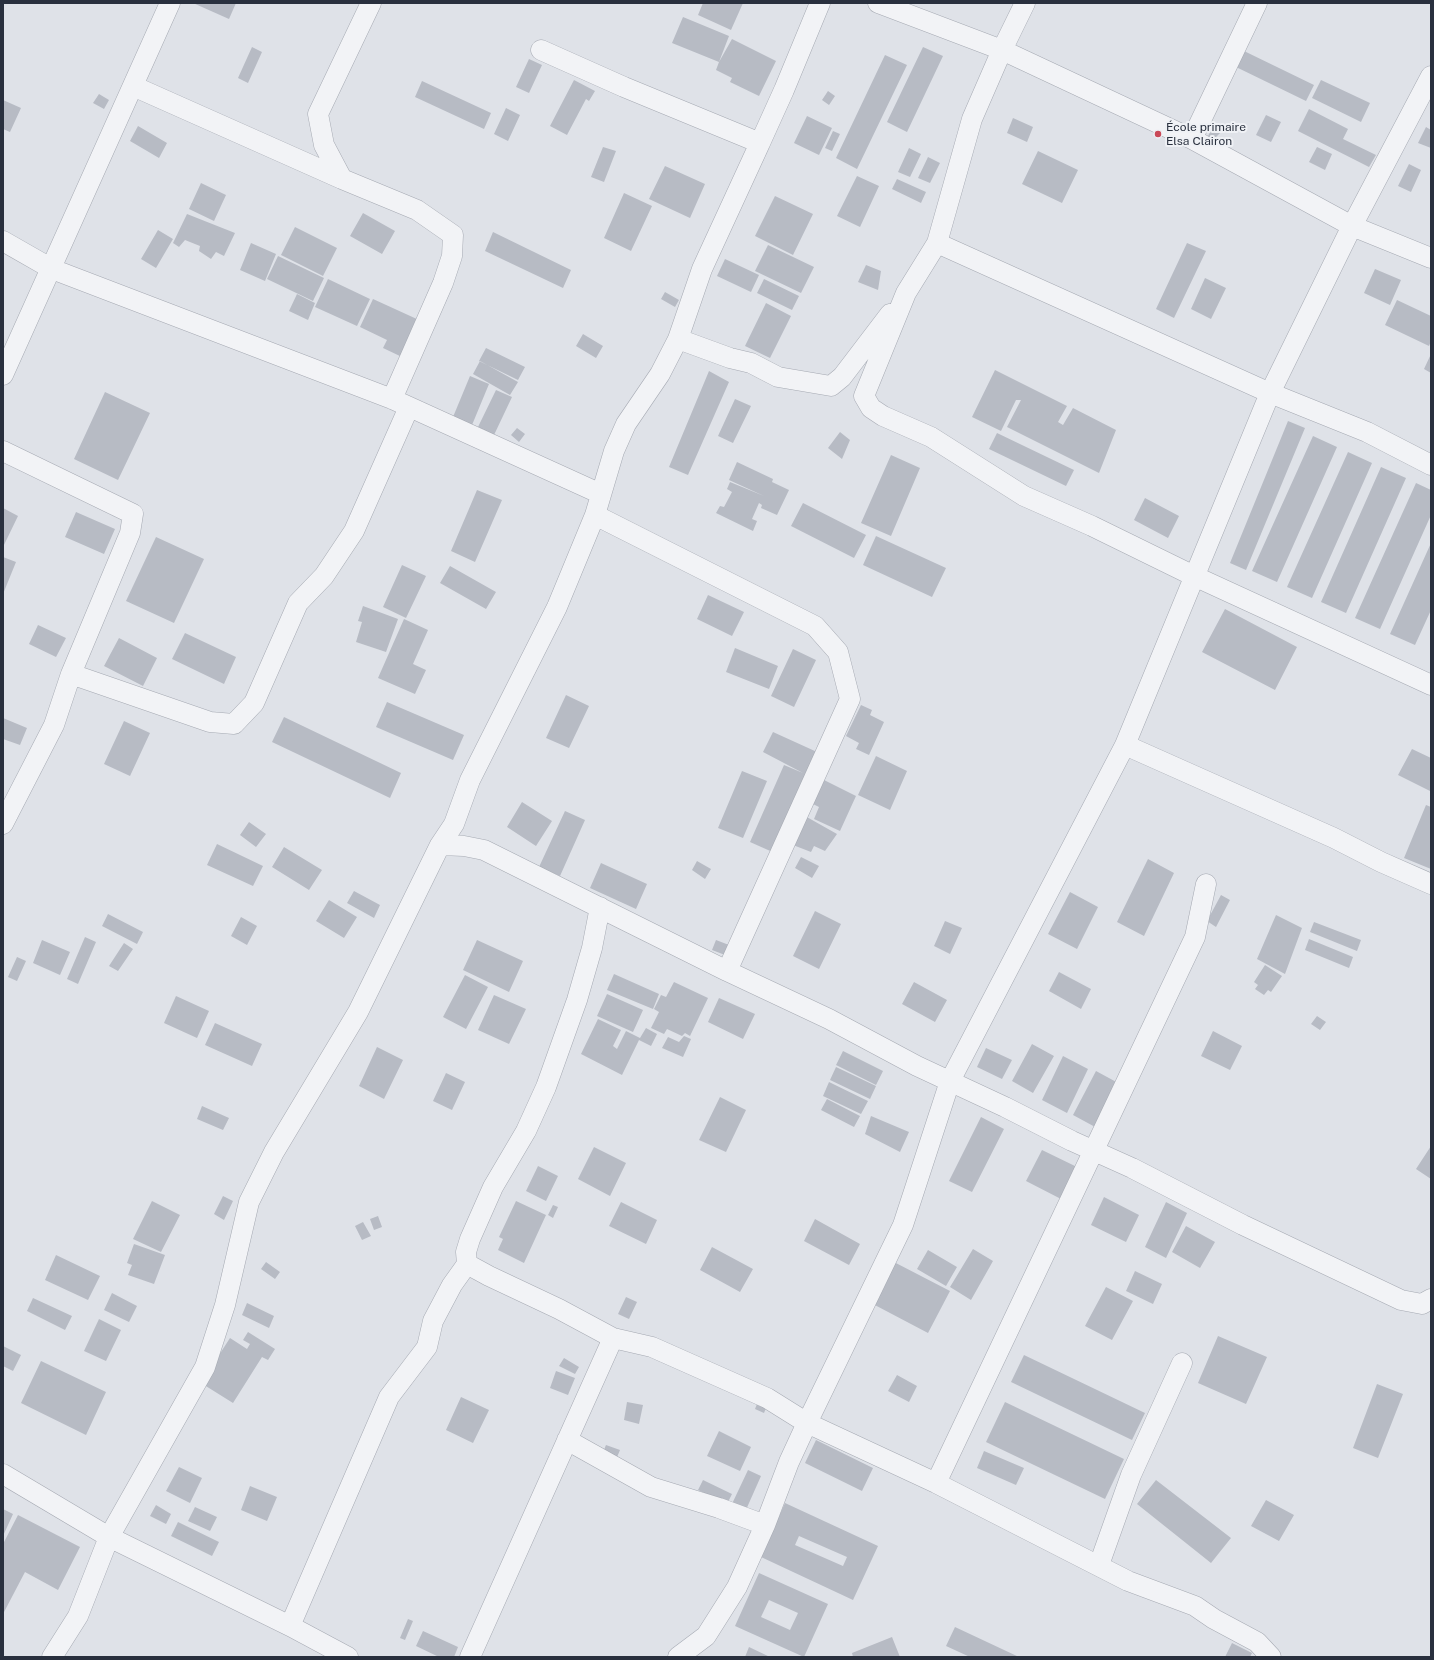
<!DOCTYPE html>
<meta charset="utf-8">
<style>
body{margin:0}
#map{position:relative;width:1434px;height:1660px;overflow:hidden;background:#dfe2e8;font-family:"Public Sans",sans-serif}
canvas{display:block}
.frame{position:absolute;inset:0;border:4px solid #29303e;pointer-events:none}
</style>
<div id="map">
<canvas width="1434" height="1660"></canvas>
<div class="frame"></div>
</div>
<script>
const context = document.querySelector('canvas').getContext('2d');
context.lineJoin = 'round';
function fillPath(path, color) {
  context.fillStyle = color;
  context.fill(path, 'evenodd');
}
function stroke(path, color, width, dash) {
  context.strokeStyle = color;
  context.lineWidth = width;
  context.lineCap = dash ? 'butt' : 'round';
  context.setLineDash(dash || []);
  context.stroke(path);
}
function label(font, color, halo, rows, align = 'center') {
  context.font = font + ' "Public Sans",sans-serif';
  context.lineWidth = 4;
  context.setLineDash([]);
  context.textBaseline = 'middle';
  context.strokeStyle = halo;
  context.fillStyle = color;
  for (const [text, x, y, turn = 0] of rows) {
    context.save();
    context.translate(x, y);
    context.rotate((+turn || 0) * Math.PI / 180);
    context.textAlign = isNaN(turn) ? turn : align;
    if (halo) context.strokeText(text, 0, 0);
    context.fillText(text, 0, 0);
    context.restore();
  }
}
fillPath(new Path2D(`
 M 193,3 L 236,3 L 229,19 Z
 M 703,3 L 743,3 L 731,30 L 698,15 Z
 M 683,17 L 729,36 L 719,62 L 672,43 Z
 M 732,39 L 776,61 L 759,96 L 730,82 L 732,78 L 716,70 L 719,62 Z
 M 252,47 L 262,52 L 248,83 L 238,78 Z
 M 923,47 L 943,56 L 907,132 L 887,122 Z
 M 1244,51 L 1314,85 L 1306,101 L 1236,67 Z
 M 885,55 L 907,65 L 857,169 L 836,158 Z
 M 529,59 L 542,65 L 529,93 L 516,87 Z
 M 574,80 L 595,91 L 589,101 L 586,99 L 567,135 L 550,126 Z
 M 1321,80 L 1370,103 L 1361,122 L 1312,98 Z
 M 422,81 L 491,113 L 484,129 L 415,97 Z
 M 828,91 L 835,96 L 829,105 L 822,100 Z
 M 99,94 L 109,100 L 104,109 L 93,103 Z
 M 3,100 L 21,108 L 10,132 L 3,129 Z
 M 506,108 L 520,115 L 508,141 L 494,134 Z
 M 1309,109 L 1348,129 L 1343,139 L 1376,155 L 1369,167 L 1298,131 Z
 M 1266,115 L 1281,122 L 1271,142 L 1256,135 Z
 M 807,116 L 832,128 L 819,155 L 794,143 Z
 M 1013,118 L 1033,127 L 1027,142 L 1007,133 Z
 M 138,126 L 167,143 L 159,158 L 130,141 Z
 M 1213,127 L 1221,132 L 1214,139 L 1208,136 Z
 M 1426,127 L 1431,130 L 1431,148 L 1418,143 Z
 M 833,131 L 840,134 L 832,151 L 825,148 Z
 M 603,147 L 616,151 L 604,182 L 591,177 Z
 M 1317,147 L 1332,154 L 1325,170 L 1309,162 Z
 M 909,148 L 921,154 L 910,177 L 898,172 Z
 M 1038,151 L 1078,170 L 1062,203 L 1022,184 Z
 M 928,157 L 940,163 L 930,183 L 918,178 Z
 M 1409,164 L 1421,170 L 1411,192 L 1398,186 Z
 M 665,166 L 705,184 L 690,218 L 649,199 Z
 M 857,176 L 879,186 L 860,227 L 837,216 Z
 M 897,179 L 926,192 L 921,203 L 892,189 Z
 M 201,183 L 226,195 L 214,221 L 189,209 Z
 M 624,193 L 652,206 L 631,251 L 604,238 Z
 M 775,196 L 813,214 L 793,255 L 755,236 Z
 M 363,213 L 395,231 L 382,254 L 350,236 Z
 M 187,214 L 235,233 L 224,256 L 216,252 L 211,259 L 199,251 L 200,246 L 185,240 L 179,247 L 173,243 Z
 M 295,227 L 337,248 L 323,276 L 281,255 Z
 M 158,230 L 173,239 L 156,268 L 141,259 Z
 M 493,232 L 571,270 L 563,288 L 485,251 Z
 M 251,243 L 276,254 L 265,281 L 240,270 Z
 M 1187,243 L 1206,251 L 1174,318 L 1156,309 Z
 M 768,245 L 814,267 L 801,293 L 755,271 Z
 M 278,256 L 324,278 L 313,301 L 267,279 Z
 M 725,259 L 759,275 L 751,292 L 717,276 Z
 M 866,265 L 881,271 L 878,290 L 858,282 Z
 M 1375,269 L 1401,280 L 1390,305 L 1364,293 Z
 M 1205,278 L 1226,288 L 1211,319 L 1191,309 Z
 M 328,279 L 370,299 L 357,326 L 315,307 Z
 M 764,279 L 799,296 L 792,310 L 757,293 Z
 M 665,292 L 679,300 L 675,307 L 661,299 Z
 M 297,294 L 315,303 L 308,320 L 289,311 Z
 M 373,299 L 419,320 L 402,357 L 383,348 L 387,340 L 360,327 Z
 M 1397,300 L 1431,316 L 1431,341 L 1429,346 L 1385,325 Z
 M 766,303 L 791,316 L 770,358 L 745,346 Z
 M 583,334 L 603,346 L 596,358 L 576,346 Z
 M 486,348 L 525,367 L 518,380 L 479,361 Z
 M 1431,354 L 1431,373 L 1424,369 Z
 M 480,361 L 518,382 L 510,395 L 473,374 Z
 M 995,370 L 1067,406 L 1058,422 L 1063,425 L 1073,408 L 1116,430 L 1099,473 L 1007,427 L 1021,400 L 1016,400 L 1001,431 L 972,417 Z
 M 709,371 L 729,382 L 688,475 L 669,467 Z
 M 470,376 L 489,384 L 472,425 L 453,417 Z
 M 496,390 L 512,397 L 494,435 L 478,427 Z
 M 105,392 L 150,413 L 118,480 L 74,459 Z
 M 735,399 L 751,406 L 733,443 L 718,436 Z
 M 1288,421 L 1305,428 L 1246,570 L 1230,563 Z
 M 517,428 L 525,434 L 519,442 L 511,435 Z
 M 840,432 L 850,440 L 842,459 L 828,448 Z
 M 997,433 L 1074,470 L 1066,486 L 989,449 Z
 M 1313,436 L 1337,447 L 1277,582 L 1252,571 Z
 M 1348,452 L 1372,463 L 1312,598 L 1287,587 Z
 M 891,455 L 920,468 L 891,536 L 861,523 Z
 M 737,462 L 773,479 L 772,482 L 789,490 L 777,515 L 761,508 L 762,505 L 759,503 L 752,519 L 757,521 L 753,531 L 716,513 L 720,506 L 724,507 L 732,492 L 727,489 L 730,482 L 764,496 L 729,480 Z
 M 1381,467 L 1406,478 L 1346,613 L 1321,602 Z
 M 1416,483 L 1431,490 L 1431,515 L 1380,629 L 1355,618 Z
 M 477,490 L 502,500 L 475,562 L 451,551 Z
 M 1145,498 L 1179,516 L 1168,538 L 1134,520 Z
 M 803,503 L 866,535 L 854,558 L 791,526 Z
 M 3,508 L 18,516 L 3,547 Z
 M 76,512 L 115,529 L 104,554 L 65,537 Z
 M 876,536 L 946,568 L 932,597 L 863,565 Z
 M 156,537 L 204,559 L 174,623 L 126,601 Z
 M 1431,543 L 1431,610 L 1415,645 L 1390,634 Z
 M 3,557 L 16,562 L 3,594 Z
 M 402,565 L 426,576 L 406,618 L 383,607 Z
 M 450,566 L 496,592 L 486,609 L 440,583 Z
 M 708,595 L 744,612 L 732,636 L 697,619 Z
 M 363,606 L 398,619 L 386,652 L 356,642 L 362,622 L 358,621 Z
 M 1225,609 L 1297,647 L 1275,690 L 1202,652 Z
 M 404,619 L 428,630 L 413,664 L 426,670 L 415,694 L 378,678 Z
 M 38,625 L 66,638 L 56,657 L 29,644 Z
 M 185,633 L 236,657 L 224,684 L 172,659 Z
 M 119,638 L 157,658 L 143,686 L 104,666 Z
 M 735,648 L 778,666 L 769,689 L 726,672 Z
 M 793,649 L 816,660 L 794,707 L 771,696 Z
 M 566,695 L 589,706 L 569,748 L 546,738 Z
 M 387,702 L 464,735 L 453,760 L 376,727 Z
 M 861,705 L 872,710 L 870,715 L 884,722 L 869,755 L 856,749 L 859,743 L 846,736 Z
 M 284,717 L 401,773 L 390,798 L 272,742 Z
 M 3,718 L 27,728 L 20,745 L 3,739 Z
 M 124,721 L 150,733 L 130,776 L 104,764 Z
 M 773,732 L 817,752 L 777,854 L 750,842 L 784,765 L 803,773 L 763,752 Z
 M 1412,749 L 1431,758 L 1430,791 L 1398,775 Z
 M 876,756 L 907,771 L 890,810 L 858,795 Z
 M 742,771 L 767,781 L 743,838 L 718,828 Z
 M 824,780 L 856,796 L 840,831 L 814,819 L 819,807 L 813,804 Z
 M 522,802 L 552,821 L 536,846 L 507,827 Z
 M 1426,805 L 1431,807 L 1431,869 L 1404,858 Z
 M 565,811 L 585,820 L 560,876 L 539,867 Z
 M 805,816 L 837,834 L 825,851 L 814,846 L 811,852 L 793,845 Z
 M 249,822 L 266,834 L 256,847 L 240,835 Z
 M 217,844 L 263,866 L 253,886 L 207,865 Z
 M 284,847 L 322,870 L 309,890 L 272,867 Z
 M 801,857 L 819,866 L 812,878 L 795,868 Z
 M 1148,859 L 1174,873 L 1144,936 L 1117,922 Z
 M 697,861 L 711,869 L 705,879 L 692,870 Z
 M 601,863 L 647,884 L 636,909 L 590,888 Z
 M 354,891 L 380,905 L 374,918 L 347,903 Z
 M 1070,892 L 1098,907 L 1077,949 L 1048,934 Z
 M 1221,895 L 1230,900 L 1216,927 L 1207,921 Z
 M 329,900 L 357,917 L 344,938 L 316,921 Z
 M 815,911 L 841,924 L 819,969 L 793,956 Z
 M 108,914 L 143,932 L 137,944 L 102,926 Z
 M 1276,915 L 1302,928 L 1285,974 L 1257,959 Z
 M 241,917 L 257,926 L 247,945 L 231,936 Z
 M 945,921 L 962,928 L 950,954 L 934,946 Z
 M 1314,922 L 1361,940 L 1357,951 L 1310,932 Z
 M 85,937 L 96,942 L 78,984 L 67,979 Z
 M 1309,939 L 1353,957 L 1349,968 L 1305,950 Z
 M 42,940 L 70,952 L 60,975 L 33,963 Z
 M 477,940 L 523,961 L 509,992 L 463,970 Z
 M 716,940 L 729,945 L 725,955 L 712,950 Z
 M 124,943 L 133,949 L 118,971 L 109,966 Z
 M 17,957 L 26,961 L 17,981 L 8,977 Z
 M 1265,965 L 1282,976 L 1271,992 L 1268,990 L 1264,995 L 1255,989 L 1258,985 L 1254,982 Z
 M 1059,972 L 1091,989 L 1081,1009 L 1049,991 Z
 M 614,974 L 659,994 L 653,1009 L 607,990 Z
 M 465,975 L 488,987 L 466,1029 L 443,1017 Z
 M 674,982 L 708,998 L 690,1036 L 685,1033 L 682,1036 L 667,1029 L 664,1034 L 651,1028 L 659,1012 L 654,1009 L 661,995 L 666,997 Z
 M 914,982 L 947,1000 L 935,1022 L 902,1004 Z
 M 607,994 L 643,1010 L 633,1032 L 597,1016 Z
 M 494,995 L 526,1009 L 509,1044 L 478,1030 Z
 M 176,996 L 209,1011 L 197,1038 L 164,1023 Z
 M 719,998 L 755,1014 L 743,1039 L 708,1022 Z
 M 1317,1016 L 1326,1022 L 1320,1030 L 1311,1024 Z
 M 598,1019 L 621,1030 L 613,1046 L 617,1049 L 626,1031 L 640,1038 L 646,1028 L 657,1034 L 651,1046 L 639,1040 L 622,1075 L 581,1054 Z
 M 215,1023 L 262,1044 L 252,1066 L 205,1045 Z
 M 1213,1031 L 1242,1046 L 1230,1070 L 1201,1056 Z
 M 684,1036 L 691,1039 L 683,1057 L 662,1048 L 668,1037 L 679,1042 Z
 M 1032,1044 L 1054,1056 L 1033,1093 L 1012,1081 Z
 M 377,1047 L 403,1060 L 384,1099 L 359,1086 Z
 M 986,1048 L 1012,1060 L 1002,1079 L 977,1067 Z
 M 843,1051 L 883,1071 L 876,1085 L 836,1065 Z
 M 1063,1056 L 1088,1069 L 1067,1113 L 1042,1100 Z
 M 836,1067 L 876,1086 L 870,1099 L 830,1080 Z
 M 1096,1071 L 1120,1084 L 1097,1128 L 1073,1115 Z
 M 446,1073 L 465,1082 L 452,1110 L 433,1101 Z
 M 829,1082 L 868,1101 L 861,1114 L 823,1096 Z
 M 720,1097 L 746,1110 L 726,1152 L 699,1140 Z
 M 827,1099 L 860,1116 L 854,1127 L 821,1110 Z
 M 202,1106 L 229,1118 L 223,1130 L 197,1119 Z
 M 871,1116 L 909,1132 L 900,1152 L 865,1134 Z
 M 981,1117 L 1004,1129 L 972,1192 L 949,1181 Z
 M 1431,1146 L 1431,1179 L 1416,1169 Z
 M 594,1147 L 626,1163 L 610,1196 L 578,1179 Z
 M 1042,1150 L 1077,1167 L 1061,1199 L 1026,1181 Z
 M 538,1166 L 558,1176 L 546,1201 L 526,1191 Z
 M 223,1196 L 233,1201 L 224,1220 L 214,1214 Z
 M 1104,1197 L 1139,1215 L 1126,1242 L 1091,1225 Z
 M 152,1201 L 180,1215 L 161,1252 L 133,1239 Z
 M 516,1201 L 546,1215 L 524,1263 L 498,1250 L 503,1239 L 499,1237 Z
 M 621,1202 L 657,1220 L 646,1244 L 609,1226 Z
 M 1166,1202 L 1187,1213 L 1166,1258 L 1145,1247 Z
 M 553,1205 L 558,1207 L 553,1218 L 548,1215 Z
 M 378,1216 L 382,1227 L 374,1230 L 370,1219 Z
 M 815,1219 L 860,1244 L 849,1265 L 804,1241 Z
 M 363,1222 L 371,1236 L 362,1240 L 355,1226 Z
 M 1186,1226 L 1215,1242 L 1200,1268 L 1172,1252 Z
 M 134,1244 L 165,1255 L 154,1284 L 128,1275 L 132,1265 L 127,1263 Z
 M 712,1247 L 753,1269 L 740,1292 L 700,1270 Z
 M 973,1249 L 993,1261 L 971,1300 L 950,1287 Z
 M 928,1250 L 957,1267 L 946,1286 L 917,1269 Z
 M 56,1255 L 100,1276 L 88,1300 L 45,1280 Z
 M 892,1261 L 950,1291 L 928,1333 L 871,1303 Z
 M 266,1262 L 280,1272 L 275,1279 L 261,1269 Z
 M 1135,1271 L 1162,1284 L 1153,1304 L 1126,1291 Z
 M 1106,1287 L 1133,1301 L 1112,1340 L 1085,1326 Z
 M 112,1293 L 137,1306 L 129,1322 L 104,1310 Z
 M 626,1297 L 637,1302 L 629,1319 L 618,1314 Z
 M 33,1298 L 72,1316 L 65,1330 L 27,1311 Z
 M 247,1303 L 274,1316 L 269,1328 L 242,1315 Z
 M 99,1319 L 121,1330 L 106,1361 L 84,1351 Z
 M 248,1332 L 275,1349 L 268,1360 L 262,1357 L 233,1403 L 201,1383 L 230,1338 L 247,1349 L 250,1344 L 243,1340 Z
 M 1218,1336 L 1267,1357 L 1246,1404 L 1198,1383 Z
 M 3,1346 L 21,1355 L 13,1371 L 3,1366 Z
 M 1024,1355 L 1145,1413 L 1132,1440 L 1011,1382 Z
 M 564,1358 L 579,1367 L 575,1374 L 559,1366 Z
 M 41,1361 L 106,1392 L 86,1435 L 21,1403 Z
 M 556,1371 L 575,1378 L 568,1395 L 550,1388 Z
 M 897,1375 L 917,1386 L 909,1402 L 888,1391 Z
 M 1377,1384 L 1403,1394 L 1378,1458 L 1353,1448 Z
 M 461,1397 L 489,1410 L 473,1443 L 446,1430 Z
 M 759,1399 L 768,1403 L 764,1413 L 755,1409 Z
 M 627,1402 L 643,1405 L 639,1424 L 624,1420 Z
 M 1005,1402 L 1124,1459 L 1105,1499 L 986,1442 Z
 M 719,1431 L 751,1447 L 740,1471 L 707,1456 Z
 M 816,1440 L 873,1468 L 862,1491 L 805,1463 Z
 M 606,1445 L 620,1450 L 615,1462 L 601,1457 Z
 M 984,1451 L 1024,1468 L 1016,1485 L 977,1468 Z
 M 179,1467 L 202,1478 L 190,1503 L 166,1491 Z
 M 748,1470 L 761,1476 L 745,1512 L 731,1506 Z
 M 703,1480 L 732,1494 L 727,1504 L 698,1490 Z
 M 1156,1480 L 1231,1538 L 1211,1563 L 1137,1504 Z
 M 250,1486 L 277,1497 L 267,1521 L 241,1510 Z
 M 1266,1500 L 1294,1515 L 1279,1541 L 1251,1526 Z
 M 785,1503 L 878,1546 L 853,1600 L 761,1557 ZM 799,1536 L 847,1557 L 843,1566 L 795,1545 Z
 M 156,1505 L 171,1514 L 166,1524 L 150,1516 Z
 M 195,1507 L 217,1517 L 210,1531 L 188,1521 Z
 M 3,1509 L 13,1514 L 3,1536 Z
 M 18,1515 L 80,1547 L 58,1590 L 25,1572 L 3,1614 L 3,1544 Z
 M 178,1522 L 219,1542 L 212,1556 L 171,1536 Z
 M 759,1573 L 828,1604 L 804,1657 L 735,1626 ZM 769,1600 L 798,1613 L 790,1630 L 761,1617 Z
 M 408,1619 L 413,1621 L 405,1640 L 400,1638 Z
 M 955,1627 L 1019,1657 L 970,1657 L 946,1646 Z
 M 423,1631 L 458,1647 L 454,1657 L 439,1657 L 416,1646 Z
 M 892,1637 L 900,1657 L 853,1657 L 852,1653 Z
 M 1232,1643 L 1252,1653 L 1250,1657 L 1225,1657 Z
 M 749,1647 L 770,1657 L 745,1657 Z`), '#b7bbc4');
const minor = new Path2D(`
 M 878,3 L 1002,50 L 1192,139 L 1352,226 L 1431,258
 M 1025,3 L 1002,50 L 972,119 L 937,243 L 906,293 L 864,396 L 871,408 L 883,416 L 931,437 L 1024,496 L 1092,526 L 1194,576 L 1431,685
 M 541,50 L 624,87 L 760,143 L 784,90 L 820,3
 M 133,86 L 342,179 L 417,210 L 453,235 L 452,256 L 443,283 L 392,399
 M 1192,139 L 1257,3
 M 342,179 L 324,145 L 318,114 L 371,3
 M 3,241 L 52,269 L 392,399 L 601,494
 M 937,243 L 1270,393 L 1367,432 L 1431,465
 M 678,339 L 730,358 L 751,363 L 778,377 L 831,386 L 842,377 L 890,314
 M 3,375 L 170,3
 M 3,451 L 133,514 L 130,533 L 71,674 L 54,725 L 3,824
 M 595,515 L 815,626 L 838,652 L 850,699 L 727,971
 M 71,674 L 210,722 L 234,724 L 254,703 L 298,603 L 324,576 L 354,531 L 409,407
 M 1125,745 L 1334,838 L 1381,862 L 1431,884
 M 440,845 L 464,846 L 484,850 L 727,971 L 829,1019 L 917,1066 L 1005,1107 L 1072,1141 L 1132,1168 L 1243,1225 L 1401,1300 L 1422,1304 L 1431,1299
 M 613,1338 L 652,1347 L 767,1398 L 807,1423 L 936,1483 L 1128,1581 L 1195,1606 L 1214,1619 L 1257,1642 L 1271,1657
 M 567,1440 L 651,1487 L 719,1508 L 765,1525
 M 3,1474 L 109,1537 L 205,1367 L 225,1305 L 249,1202 L 274,1152 L 358,1012 L 440,845 L 454,824 L 470,780 L 557,607 L 595,515 L 614,451 L 626,424 L 660,374 L 678,339 L 702,269 L 760,143
 M 936,1483 L 1195,937 L 1206,884
 M 1099,1565 L 1131,1475 L 1182,1363
 M 290,1626 L 389,1397 L 427,1347 L 433,1321 L 452,1285 L 467,1264
 M 52,1657 L 78,1616 L 109,1537 L 290,1626 L 348,1657
 M 470,1657 L 613,1338 L 559,1309 L 489,1276 L 467,1264 L 466,1252 L 470,1239 L 493,1187 L 526,1131 L 546,1087 L 577,1000 L 592,948 L 600,907
 M 678,1657 L 706,1636 L 737,1587 L 765,1525 L 789,1462 L 807,1423 L 903,1225 L 950,1081 L 1125,745 L 1270,393 L 1352,226 L 1431,76`);
stroke(minor, '#a5a9b2', 21);
stroke(minor, '#f2f3f6', 20);
for (const [x, y, r, color] of [
 [1158,134,4,"#c94857"]
]) {
  const dot = new Path2D();
  dot.arc(x, y, r, 0, 2 * Math.PI);
  context.fillStyle = color;
  context.fill(dot);
  stroke(dot, '#eff1f5', 1.5);
}
label('12px', '#29303e', '#eff1f5', [
 ["École primaire",1166,127],
 ["Elsa Clairon",1166,141]
], 'left');
</script>
